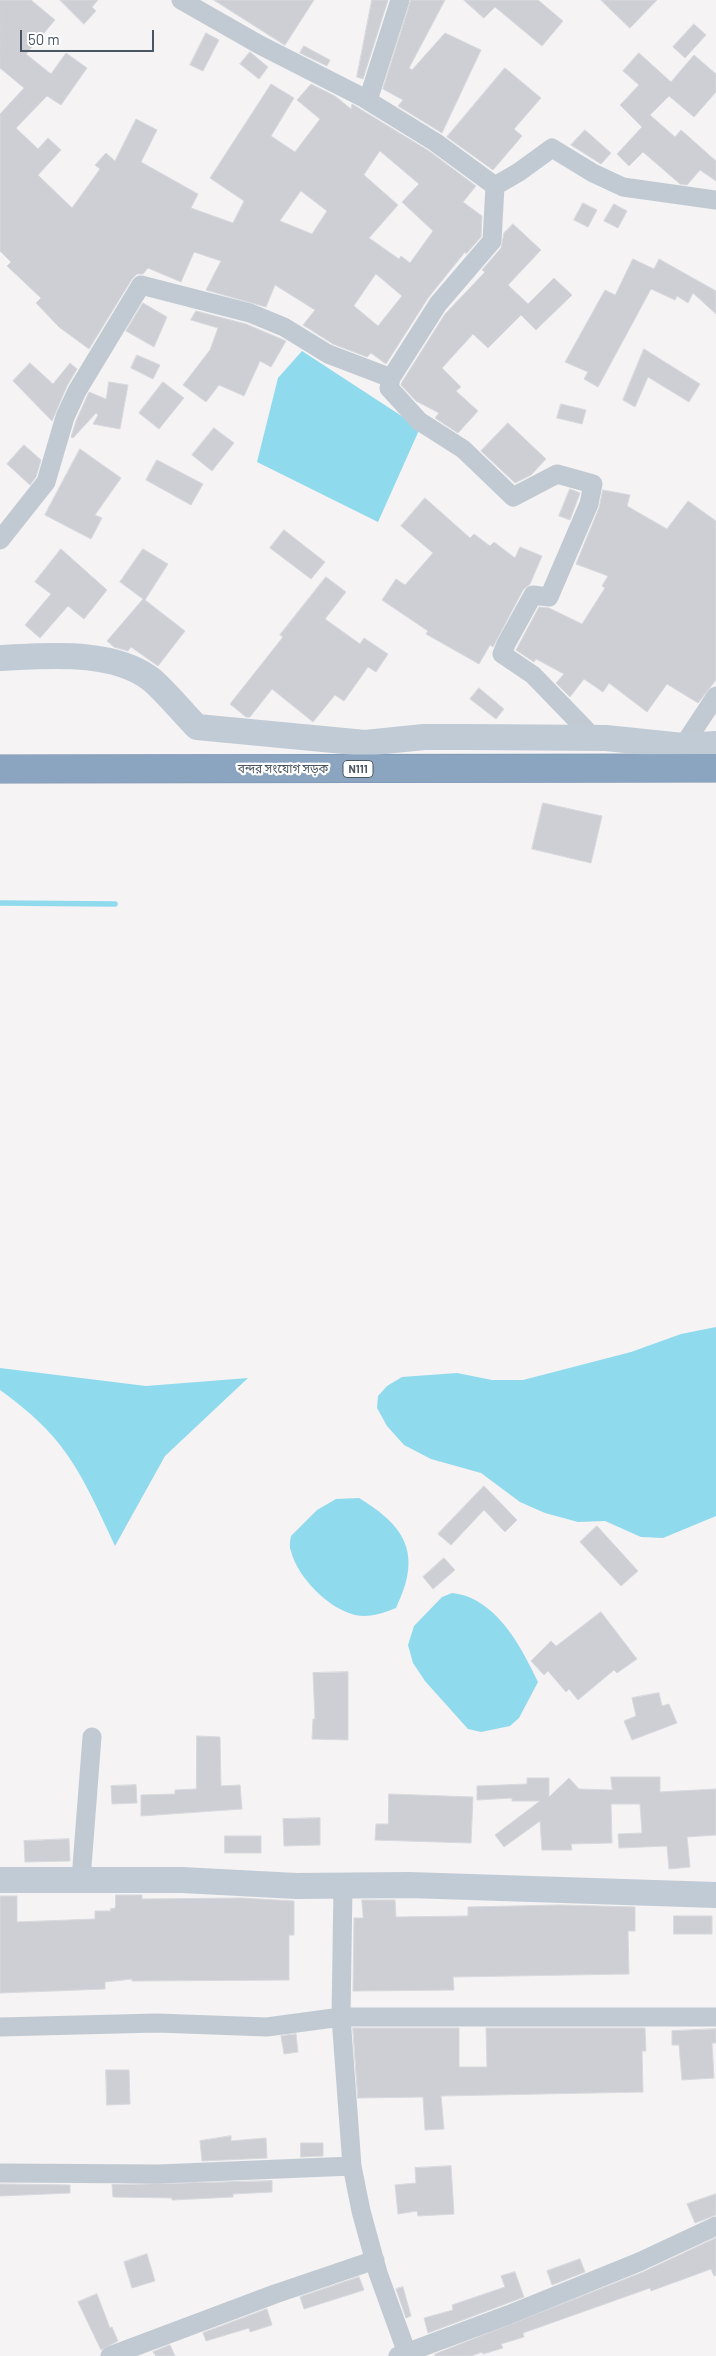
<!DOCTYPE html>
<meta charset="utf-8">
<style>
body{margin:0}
#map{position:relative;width:716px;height:2356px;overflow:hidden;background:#f5f3f3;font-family:Barlow,sans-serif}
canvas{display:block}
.scale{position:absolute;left:20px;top:30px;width:134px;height:22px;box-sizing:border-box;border:2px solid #4a5661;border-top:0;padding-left:6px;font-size:15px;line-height:18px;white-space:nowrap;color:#4a5661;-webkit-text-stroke:4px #fff;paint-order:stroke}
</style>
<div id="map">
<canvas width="716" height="2356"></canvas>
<div class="scale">50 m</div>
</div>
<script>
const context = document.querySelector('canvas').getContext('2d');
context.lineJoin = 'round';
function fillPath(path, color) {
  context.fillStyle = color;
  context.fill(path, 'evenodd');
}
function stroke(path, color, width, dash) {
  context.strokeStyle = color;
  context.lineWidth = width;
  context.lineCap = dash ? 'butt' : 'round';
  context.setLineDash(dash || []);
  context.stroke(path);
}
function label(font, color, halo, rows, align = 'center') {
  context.font = font + ' Barlow,"Noto Sans Bengali",sans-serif';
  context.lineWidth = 4.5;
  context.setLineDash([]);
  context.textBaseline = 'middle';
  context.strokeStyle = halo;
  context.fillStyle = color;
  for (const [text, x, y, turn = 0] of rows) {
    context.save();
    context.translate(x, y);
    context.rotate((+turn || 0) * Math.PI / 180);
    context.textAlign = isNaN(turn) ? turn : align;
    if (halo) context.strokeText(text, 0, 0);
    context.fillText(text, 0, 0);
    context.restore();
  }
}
fillPath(new Path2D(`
 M 302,351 L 420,428 L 378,522 L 257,462 L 278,378 Z
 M 716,1327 L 716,1516 L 663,1538 L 641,1537 L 605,1521 L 578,1522 L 545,1513 L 520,1502 L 481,1473 L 431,1459 L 404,1445 L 387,1426 L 377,1408 L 378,1396 L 387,1386 L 402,1377 L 457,1373 L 492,1380 L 523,1380 L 631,1352 L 681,1334 Z
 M 0,1368 L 146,1386 L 248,1378 L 165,1456 L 115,1546 C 99,1512 83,1474 60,1445 C 43,1423 22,1406 0,1390 Z
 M 359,1498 C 407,1527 422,1555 396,1608 C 383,1613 370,1618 355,1615 C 329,1609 297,1577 291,1551 C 289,1547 290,1541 291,1536 L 317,1510 L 336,1499 Z
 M 452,1593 C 458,1594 465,1595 471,1598 C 504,1613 523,1651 538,1682 L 519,1718 L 510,1726 L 481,1732 L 468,1729 L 425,1681 L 413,1663 L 408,1645 L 414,1626 L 442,1597 Z`), '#90daee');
stroke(new Path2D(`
 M 0,903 L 115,904`), '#90daee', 5.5);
const building = new Path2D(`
 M 0,0 L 31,0 L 55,20 L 26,54 L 51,74 L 66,53 L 87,68 L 61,105 L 47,96 L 16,128 L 38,149 L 48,138 L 61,150 L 38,175 L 72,208 L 100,169 L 95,165 L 106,153 L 115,161 L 136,119 L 157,130 L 141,162 L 198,194 L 191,208 L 233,223 L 244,201 L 210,178 L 271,84 L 294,98 L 271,136 L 295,152 L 320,119 L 297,100 L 311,84 L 335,96 L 351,109 L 352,104 L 429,151 L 476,186 L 463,202 L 482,216 L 481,237 L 466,254 L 465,252 L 428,298 L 386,364 L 371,353 L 367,357 L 333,344 L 303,325 L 315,310 L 275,285 L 266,307 L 206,290 L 221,261 L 194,252 L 181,282 L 148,268 L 143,274 L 137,274 L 132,279 L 89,349 L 59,327 L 36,303 L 41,298 L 7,266 L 11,262 L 0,251 L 0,114 L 24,88 L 0,68 ZM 380,151 L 419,184 L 402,202 L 433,231 L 410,263 L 401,256 L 399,259 L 369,238 L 398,205 L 364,175 ZM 301,191 L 327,211 L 312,234 L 280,221 ZM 376,274 L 402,296 L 378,326 L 354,306 Z
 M 60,0 L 98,0 L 92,7 L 96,11 L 84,24 Z
 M 214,0 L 314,0 L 285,45 Z
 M 372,0 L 388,0 L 363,79 L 357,77 Z
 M 411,0 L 445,0 L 409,68 L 412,70 L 445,33 L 481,50 L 442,133 L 398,106 L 403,100 L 383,89 Z
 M 464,0 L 538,0 L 563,21 L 542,46 L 495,7 L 484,18 Z
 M 601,0 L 657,0 L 630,28 Z
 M 694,24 L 706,35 L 685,58 L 673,47 Z
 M 206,33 L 219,40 L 203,71 L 190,65 Z
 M 304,46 L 330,60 L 327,66 L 300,53 Z
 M 250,52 L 268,67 L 259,79 L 240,64 Z
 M 639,53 L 671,82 L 694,55 L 716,74 L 716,92 L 694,117 L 669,96 L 650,115 L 675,137 L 681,130 L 716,161 L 716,181 L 700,170 L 687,185 L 680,184 L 643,152 L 629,166 L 617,154 L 642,127 L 620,105 L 639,85 L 623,71 Z
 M 505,68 L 541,98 L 514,129 L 522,136 L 493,170 L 447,137 Z
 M 585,130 L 611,153 L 601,164 L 571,145 Z
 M 583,203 L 597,210 L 588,227 L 574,220 Z
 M 614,204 L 627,211 L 618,228 L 604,221 Z
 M 513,224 L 541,250 L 508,285 L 528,304 L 554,278 L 572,295 L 536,330 L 521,315 L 488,348 L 473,334 L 442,368 L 461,387 L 456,391 L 478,411 L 458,433 L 435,418 L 439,413 L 416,401 L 401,385 L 402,382 L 445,314 L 485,272 L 482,270 L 501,248 L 504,233 Z
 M 633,259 L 654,269 L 659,259 L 716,291 L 716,314 L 693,293 L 688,303 L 677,296 L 675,300 L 651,289 L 598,387 L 584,379 L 588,372 L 565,362 L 605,290 L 615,295 Z
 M 143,303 L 167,317 L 154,347 L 126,331 Z
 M 196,311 L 246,324 L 286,341 L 271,367 L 260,361 L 244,396 L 219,385 L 206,402 L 183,385 L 210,350 L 218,328 L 191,320 Z
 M 644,349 L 700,384 L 689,402 L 648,377 L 635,407 L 623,400 Z
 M 137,355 L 160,365 L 153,379 L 131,368 Z
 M 30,363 L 53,384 L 70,363 L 77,369 L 67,386 L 52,421 L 13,381 Z
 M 109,382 L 128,385 L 120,429 L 93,424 L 98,415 L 96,413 L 73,438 L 71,437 L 76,421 L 89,392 L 106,399 Z
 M 163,382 L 184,398 L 159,429 L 139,413 Z
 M 561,404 L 586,410 L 582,424 L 557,418 Z
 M 508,423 L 546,459 L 531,475 L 515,483 L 481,451 Z
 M 214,428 L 234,443 L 212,471 L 192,455 Z
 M 24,445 L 41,460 L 36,477 L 30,485 L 7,464 Z
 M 80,449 L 121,478 L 95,515 L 102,518 L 91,539 L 45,515 Z
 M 157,460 L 203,484 L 191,505 L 146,480 Z
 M 570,489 L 580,493 L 570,520 L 559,516 Z
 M 603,490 L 630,495 L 627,506 L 667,529 L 688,501 L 716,521 L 716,680 L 698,703 L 667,684 L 647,712 L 609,683 L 603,692 L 584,679 L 570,697 L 556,683 L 564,674 L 536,659 L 534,662 L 516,650 L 539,607 L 549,608 L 582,624 L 605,588 L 602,586 L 608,576 L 576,564 L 599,508 Z
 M 425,498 L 470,538 L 474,534 L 490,546 L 494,542 L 515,558 L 520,547 L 542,556 L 530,584 L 523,590 L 493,647 L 490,645 L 479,664 L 426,634 L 428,631 L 382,600 L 396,579 L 405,585 L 433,553 L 401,526 Z
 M 284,530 L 325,562 L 311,579 L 270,548 Z
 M 61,549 L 107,590 L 84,619 L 68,606 L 40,638 L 25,625 L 51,594 L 35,582 Z
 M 143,549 L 168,564 L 145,600 L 185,631 L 158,666 L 131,647 L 128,651 L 114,647 L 107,641 L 143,599 L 120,582 Z
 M 326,577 L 346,592 L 325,619 L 360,644 L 364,638 L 388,654 L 376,672 L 368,667 L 344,701 L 335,695 L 313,722 L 272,689 L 250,717 L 246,717 L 230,704 L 283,637 L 280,635 Z
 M 479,688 L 504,709 L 496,719 L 470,699 Z
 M 543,803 L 602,816 L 591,863 L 532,849 Z
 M 484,1486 L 517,1520 L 505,1532 L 484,1510 L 451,1545 L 438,1534 Z
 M 597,1526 L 638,1571 L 621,1586 L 580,1542 Z
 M 444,1558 L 455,1570 L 433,1589 L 423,1577 Z
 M 601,1612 L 637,1659 L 617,1673 L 614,1670 L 578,1700 L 569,1689 L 566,1692 L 548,1671 L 544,1675 L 531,1661 L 551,1641 L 556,1646 Z
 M 348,1672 L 348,1740 L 312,1739 L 313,1719 L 315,1719 L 313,1673 Z
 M 659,1693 L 662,1706 L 669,1704 L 677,1723 L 632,1740 L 624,1721 L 636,1716 L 632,1698 Z
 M 197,1736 L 220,1737 L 221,1786 L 240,1785 L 242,1809 L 141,1816 L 141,1795 L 175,1794 L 175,1790 L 196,1789 Z
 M 611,1777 L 660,1777 L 660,1792 L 716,1789 L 716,1835 L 687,1837 L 690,1867 L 669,1869 L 667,1846 L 619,1848 L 618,1834 L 642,1833 L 640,1804 L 611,1804 L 612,1843 L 571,1844 L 572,1850 L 542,1850 L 540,1821 L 504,1847 L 495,1835 L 540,1801 L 512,1801 L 512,1798 L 477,1800 L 477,1786 L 527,1784 L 527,1778 L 549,1778 L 549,1797 L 569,1778 L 579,1789 L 612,1790 Z
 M 136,1785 L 137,1803 L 112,1804 L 111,1786 Z
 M 389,1794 L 473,1797 L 471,1843 L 375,1840 L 376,1824 L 388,1824 Z
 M 320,1818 L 320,1845 L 284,1846 L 283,1819 Z
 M 225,1836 L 261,1836 L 261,1853 L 225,1853 Z
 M 69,1839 L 70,1861 L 25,1862 L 24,1841 Z
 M 116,1895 L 142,1895 L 142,1899 L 241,1898 L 294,1901 L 294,1935 L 289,1935 L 289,1980 L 132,1981 L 132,1979 L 105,1982 L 105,1989 L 0,1993 L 0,1896 L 17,1896 L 17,1922 L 95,1919 L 95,1911 L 111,1911 L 110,1909 L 115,1908 Z
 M 362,1900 L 395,1900 L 396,1917 L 468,1916 L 468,1907 L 560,1905 L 635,1907 L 635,1931 L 628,1931 L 629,1974 L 453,1977 L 454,1990 L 353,1991 L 354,1918 L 363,1918 Z
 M 674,1916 L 712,1916 L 712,1934 L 674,1934 Z
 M 353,2028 L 459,2028 L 459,2067 L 487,2067 L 486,2028 L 645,2028 L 646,2051 L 642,2051 L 643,2092 L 441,2096 L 444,2129 L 425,2130 L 423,2097 L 358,2098 Z
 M 716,2029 L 716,2043 L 712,2043 L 714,2078 L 682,2080 L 679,2045 L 672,2045 L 672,2031 Z
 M 296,2034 L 298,2052 L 284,2054 L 281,2036 Z
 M 106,2070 L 129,2070 L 130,2104 L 107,2105 Z
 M 231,2136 L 231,2141 L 266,2138 L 267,2158 L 202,2161 L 200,2141 Z
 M 301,2143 L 323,2143 L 323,2156 L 301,2157 Z
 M 451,2166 L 454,2214 L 418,2216 L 417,2211 L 398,2214 L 395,2185 L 416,2183 L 415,2168 Z
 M 272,2181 L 272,2192 L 233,2194 L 233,2197 L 172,2200 L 172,2198 L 113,2197 L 112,2185 Z
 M 0,2184 L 70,2185 L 70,2193 L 0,2196 Z
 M 716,2194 L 716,2215 L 695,2223 L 687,2204 Z
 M 716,2238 L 716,2275 L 714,2276 L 711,2269 L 651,2291 L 650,2288 L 523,2333 L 524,2337 L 501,2344 L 503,2348 L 483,2354 L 482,2352 L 471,2356 L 435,2356 L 435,2354 L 643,2272 Z
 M 147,2254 L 155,2281 L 132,2288 L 124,2262 Z
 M 580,2259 L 585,2272 L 552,2285 L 547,2271 Z
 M 515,2272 L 524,2297 L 428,2333 L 424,2318 L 453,2310 L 452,2305 L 505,2287 L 501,2276 Z
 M 359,2277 L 364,2290 L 304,2309 L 300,2297 Z
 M 403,2287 L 411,2316 L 406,2318 L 396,2289 Z
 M 97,2294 L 110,2328 L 112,2327 L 118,2341 L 101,2350 L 78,2302 Z
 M 267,2309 L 272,2325 L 250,2332 L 249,2328 L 206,2341 L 203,2333 Z
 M 170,2345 L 175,2356 L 156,2356 L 153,2352 Z`);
fillPath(building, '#cdcfd5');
stroke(building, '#d7d9de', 1);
const highway = new Path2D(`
 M 0,769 L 716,768`);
stroke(highway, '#7690ad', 29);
stroke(new Path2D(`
 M 181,0 L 260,45 L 362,97 L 435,142 L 495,186 L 519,172 L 552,148 L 593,173 L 623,187 L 716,200
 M 362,97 L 369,97 L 400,0
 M 391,378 L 438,304 L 492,241 L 495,186
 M 0,540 L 46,482 L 65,417 L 77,391 L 141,285 L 250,313 L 284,327 L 328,354 L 391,378 L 389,388 L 419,421 L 463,449 L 513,497 L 557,474 L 593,484 L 589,504 L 549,597 L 533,595 L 506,644 L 502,654 L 533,675 L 594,738
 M 683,746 L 716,696
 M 81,1879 L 92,1737
 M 343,1887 L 341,2017 L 352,2166 L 361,2211 L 378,2273 L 408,2356
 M 0,2027 L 157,2023 L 267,2027 L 341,2017 L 716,2017
 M 0,2173 L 159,2174 L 352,2166
 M 110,2356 L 275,2294 L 375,2260
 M 398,2356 L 508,2315 L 639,2262 L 716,2226`), '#c1cad2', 19);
stroke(new Path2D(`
 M 0,658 C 47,656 113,649 152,680 C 168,694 182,712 197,727 L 365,743 L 424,737 L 468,737 L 606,738 L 683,746 L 716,744
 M 0,1880 L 182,1880 L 296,1886 L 409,1885 L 716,1895`), '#c1cbd6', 26);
stroke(highway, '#8ba5c1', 28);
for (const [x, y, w] of [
 [358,769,30]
]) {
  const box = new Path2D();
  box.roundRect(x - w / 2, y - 8.5, w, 17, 4);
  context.fillStyle = '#fff';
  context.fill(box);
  stroke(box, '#4a5661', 1);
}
label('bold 11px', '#4a5661', null, [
 ["N111",358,769]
]);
label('12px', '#4a5661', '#fff', [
 ["বন্দর সংযোগ সড়ক",283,769]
]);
</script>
